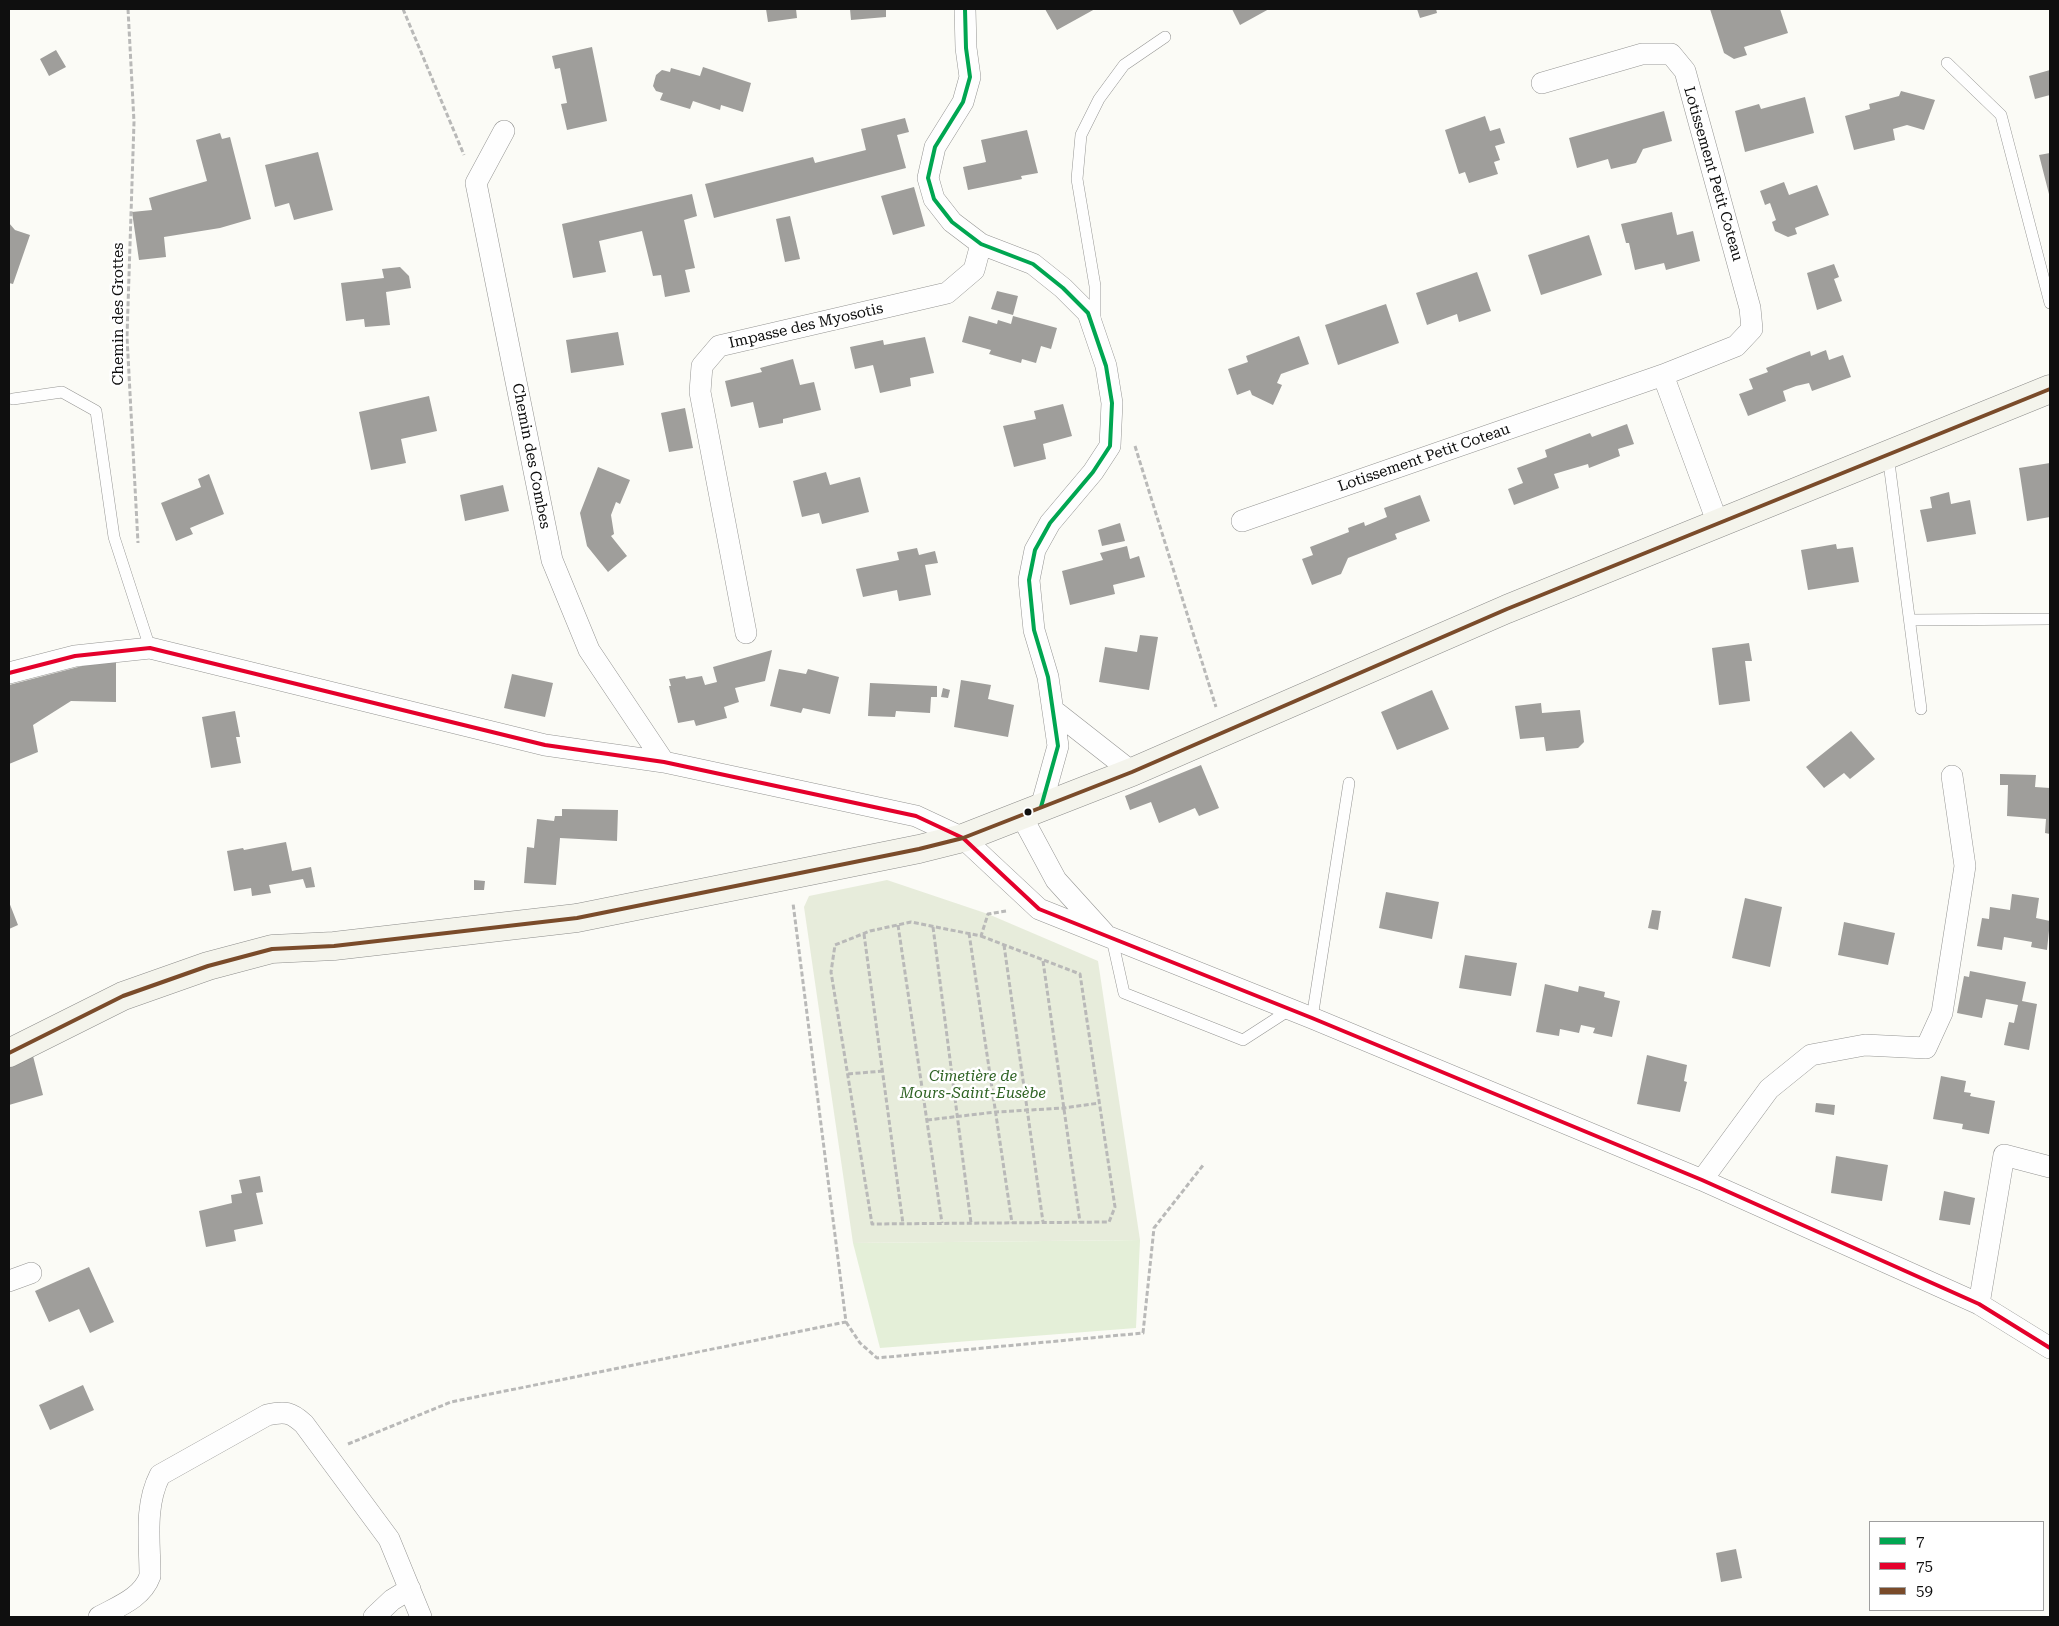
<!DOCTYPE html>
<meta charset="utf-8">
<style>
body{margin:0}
#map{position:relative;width:2059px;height:1626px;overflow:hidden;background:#fbfbf6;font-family:"Roboto Serif",serif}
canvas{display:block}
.frame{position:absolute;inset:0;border:10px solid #0f0f0f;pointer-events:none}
.legend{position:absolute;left:1869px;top:1521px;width:175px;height:90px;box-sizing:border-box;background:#fff;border:1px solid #9f9f9f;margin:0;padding:6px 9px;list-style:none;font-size:15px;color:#0f0f0f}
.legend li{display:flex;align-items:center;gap:10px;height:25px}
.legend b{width:25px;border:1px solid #9f9f9f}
</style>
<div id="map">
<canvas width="2059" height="1626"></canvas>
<div class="frame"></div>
<ul class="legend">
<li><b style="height:6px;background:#00a651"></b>7</li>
<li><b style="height:6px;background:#e4002b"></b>75</li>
<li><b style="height:6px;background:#7a4b2a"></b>59</li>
</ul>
</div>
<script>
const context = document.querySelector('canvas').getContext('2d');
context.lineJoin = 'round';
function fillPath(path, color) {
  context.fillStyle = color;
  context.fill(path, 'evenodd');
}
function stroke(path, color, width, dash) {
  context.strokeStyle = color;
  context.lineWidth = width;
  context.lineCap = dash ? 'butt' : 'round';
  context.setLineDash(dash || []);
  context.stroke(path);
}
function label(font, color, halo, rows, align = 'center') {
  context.font = font + ' "Roboto Serif",serif';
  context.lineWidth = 5;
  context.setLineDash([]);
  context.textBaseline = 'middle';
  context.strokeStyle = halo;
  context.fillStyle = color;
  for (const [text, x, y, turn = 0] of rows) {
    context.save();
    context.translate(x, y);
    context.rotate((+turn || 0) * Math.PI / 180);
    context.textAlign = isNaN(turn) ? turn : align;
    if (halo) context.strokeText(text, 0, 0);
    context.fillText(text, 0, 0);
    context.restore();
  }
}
fillPath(new Path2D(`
 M 1140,1240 L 1136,1328 L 880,1348 L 853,1243 Z`), '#e4efd8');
fillPath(new Path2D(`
 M 887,880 L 988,914 L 1098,961 L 1140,1240 L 853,1243 L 804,907 L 809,896 Z`), '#e7ecdb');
fillPath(new Path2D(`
 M 766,9 L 796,9 L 797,18 L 768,22 Z
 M 850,9 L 886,9 L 886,17 L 851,20 Z
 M 1045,9 L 1095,9 L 1057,30 Z
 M 1232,9 L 1269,9 L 1240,25 Z
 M 1417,9 L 1436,9 L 1437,13 L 1420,18 Z
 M 1710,9 L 1780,9 L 1788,33 L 1744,47 L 1747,55 L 1734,59 L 1724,53 Z
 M 592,47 L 607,121 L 567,130 L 561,104 L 567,103 L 560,68 L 555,69 L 552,56 Z
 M 56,50 L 66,67 L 49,76 L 40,59 Z
 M 703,67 L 751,83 L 743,112 L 721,105 L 720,110 L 693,101 L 690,109 L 660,100 L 663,93 L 656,91 L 653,86 L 656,75 L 662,70 L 670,72 L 671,68 L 700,76 Z
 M 2050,70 L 2050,95 L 2035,99 L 2029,76 Z
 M 1901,91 L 1935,100 L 1924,130 L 1907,125 L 1893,129 L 1895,140 L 1854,150 L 1845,116 L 1870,109 L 1869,104 L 1899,96 Z
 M 1805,97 L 1814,133 L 1745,152 L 1735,111 L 1759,104 L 1761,109 Z
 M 1664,111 L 1672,141 L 1643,149 L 1636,163 L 1611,169 L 1608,159 L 1577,168 L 1569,138 Z
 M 1485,116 L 1490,131 L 1500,128 L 1505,143 L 1495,146 L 1500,160 L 1494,162 L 1498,174 L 1469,183 L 1465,172 L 1459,174 L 1445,130 Z
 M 905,118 L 909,132 L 897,135 L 906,168 L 714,218 L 705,184 L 813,157 L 815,163 L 866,150 L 861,129 Z
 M 1027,130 L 1038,173 L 1021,176 L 1022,179 L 968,190 L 963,167 L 986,162 L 981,140 Z
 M 220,133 L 222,139 L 230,137 L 251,219 L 220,228 L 164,237 L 166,257 L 139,260 L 132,212 L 152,210 L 149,198 L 207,181 L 196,140 Z
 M 318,152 L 333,210 L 294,220 L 289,203 L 275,207 L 265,165 Z
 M 2050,153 L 2050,198 L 2039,155 Z
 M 1784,182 L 1789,195 L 1817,185 L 1829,215 L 1795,228 L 1797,234 L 1788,237 L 1775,231 L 1772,222 L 1776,220 L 1770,203 L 1765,205 L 1760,191 Z
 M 914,187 L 925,226 L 893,235 L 881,196 Z
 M 692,194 L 697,216 L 684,220 L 695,268 L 685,270 L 690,292 L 665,297 L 661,275 L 653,276 L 642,231 L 599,241 L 606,272 L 573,278 L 562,224 Z
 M 1672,212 L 1677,235 L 1693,231 L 1700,261 L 1666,270 L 1664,263 L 1635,270 L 1629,243 L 1626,243 L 1621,224 Z
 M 790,216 L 800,259 L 785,262 L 776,219 Z
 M 9,223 L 15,230 L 30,235 L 13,284 L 9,283 Z
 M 1589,235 L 1602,275 L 1541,295 L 1528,255 Z
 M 1834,264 L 1839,277 L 1834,279 L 1842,301 L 1817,310 L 1807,273 Z
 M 400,267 L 409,276 L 411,288 L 386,292 L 390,325 L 365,327 L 364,319 L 346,321 L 341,283 L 384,278 L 382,269 Z
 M 1477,272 L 1491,311 L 1459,322 L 1457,314 L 1427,325 L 1416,293 Z
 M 997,291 L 1018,296 L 1013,315 L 991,309 Z
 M 1386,304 L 1399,343 L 1338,365 L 1325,325 Z
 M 969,316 L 997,324 L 998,320 L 1011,324 L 1013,316 L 1057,328 L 1051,349 L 1041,346 L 1036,363 L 1022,359 L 1021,363 L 989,354 L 991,350 L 962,342 Z
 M 618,332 L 624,365 L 571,373 L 566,340 Z
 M 1299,336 L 1309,364 L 1281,374 L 1277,383 L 1282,385 L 1273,405 L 1252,395 L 1250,390 L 1237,395 L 1228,369 L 1248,362 L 1246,356 Z
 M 925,337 L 934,373 L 910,378 L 911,386 L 880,393 L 873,365 L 855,369 L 850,347 L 883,340 L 884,345 Z
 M 1826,350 L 1829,360 L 1843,355 L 1851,377 L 1812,391 L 1809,383 L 1796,386 L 1783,391 L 1786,401 L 1748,416 L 1739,394 L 1753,389 L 1749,379 L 1768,372 L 1766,368 L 1799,355 L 1810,351 L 1811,356 Z
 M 793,359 L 800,385 L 814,382 L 821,410 L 783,419 L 783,423 L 759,428 L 753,402 L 731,407 L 725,381 L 762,372 L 760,368 Z
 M 429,396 L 437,431 L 401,439 L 406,463 L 371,470 L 359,412 Z
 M 1063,404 L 1072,436 L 1043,444 L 1046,459 L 1014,467 L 1003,426 L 1036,419 L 1034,411 Z
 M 685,408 L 693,448 L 669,452 L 661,413 Z
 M 1627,424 L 1634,444 L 1618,449 L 1620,456 L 1589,468 L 1588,464 L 1554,474 L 1559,488 L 1514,505 L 1508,489 L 1523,483 L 1517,468 L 1547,457 L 1545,450 L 1590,433 L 1592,437 Z
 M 2050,463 L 2050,517 L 2027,521 L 2019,468 Z
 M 598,467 L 630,480 L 620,504 L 616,502 L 611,515 L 614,534 L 611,536 L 627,556 L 608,572 L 587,546 L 580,513 Z
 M 826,472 L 830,485 L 860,477 L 869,512 L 822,524 L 819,513 L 802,517 L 793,481 Z
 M 209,474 L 224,514 L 190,528 L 193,534 L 176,541 L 161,503 L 201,487 L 198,479 Z
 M 503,485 L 509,511 L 465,521 L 460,495 Z
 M 1949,492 L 1951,504 L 1970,500 L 1976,534 L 1927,542 L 1920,510 L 1932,508 L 1930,497 Z
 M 1420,495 L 1430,521 L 1395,534 L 1397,539 L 1348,558 L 1341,574 L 1312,585 L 1302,559 L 1313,555 L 1310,547 L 1349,532 L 1348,528 L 1364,522 L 1365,526 L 1387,517 L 1384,508 Z
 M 1120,523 L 1125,541 L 1102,546 L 1098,530 Z
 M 1836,544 L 1837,549 L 1853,547 L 1859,582 L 1808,590 L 1801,550 Z
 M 1127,546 L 1130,559 L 1139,556 L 1145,577 L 1113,585 L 1115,594 L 1070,605 L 1062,571 L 1103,560 L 1100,553 Z
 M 917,548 L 919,555 L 935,551 L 938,563 L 925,565 L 931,595 L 899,601 L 897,590 L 863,597 L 856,569 L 899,560 L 897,552 Z
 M 1140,635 L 1158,637 L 1149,690 L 1099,682 L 1105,647 L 1137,652 Z
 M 1749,643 L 1752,661 L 1745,661 L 1750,701 L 1719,705 L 1712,648 Z
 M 772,650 L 765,681 L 735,688 L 739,702 L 724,707 L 727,718 L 696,726 L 694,720 L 678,723 L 669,686 L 671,686 L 669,679 L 685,676 L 686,679 L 702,676 L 705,685 L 717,682 L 713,667 Z
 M 116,662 L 116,702 L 71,701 L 33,725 L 38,752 L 9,764 L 9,685 L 86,665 Z
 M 779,669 L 806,674 L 808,669 L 839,677 L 830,714 L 803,708 L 801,713 L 770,706 Z
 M 512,674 L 553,683 L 545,717 L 504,708 Z
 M 961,680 L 991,685 L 988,699 L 1014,705 L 1008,737 L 954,727 Z
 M 870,683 L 937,686 L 937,697 L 931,697 L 930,713 L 896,711 L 895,717 L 868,716 Z
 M 943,688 L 950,690 L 948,698 L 941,697 Z
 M 1432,690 L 1449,729 L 1397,750 L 1381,712 Z
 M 1541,703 L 1542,713 L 1580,710 L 1584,742 L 1578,748 L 1546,751 L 1544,737 L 1520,739 L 1515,706 Z
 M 235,711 L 240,737 L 236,737 L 241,763 L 211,768 L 202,717 Z
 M 1851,731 L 1875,759 L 1850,779 L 1844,773 L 1824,788 L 1806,767 Z
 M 1201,765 L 1219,808 L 1199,816 L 1195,808 L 1159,823 L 1151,802 L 1130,810 L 1125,796 Z
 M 2000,774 L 2036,775 L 2035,787 L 2050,788 L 2050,834 L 2045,833 L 2046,819 L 2007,816 L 2008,785 L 2000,785 Z
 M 562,809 L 618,810 L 617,841 L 560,838 L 556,885 L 524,883 L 527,847 L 534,848 L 537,819 L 554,821 L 555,816 L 562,816 Z
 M 286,842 L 292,871 L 311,867 L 315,887 L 306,888 L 303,879 L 269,885 L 271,893 L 252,896 L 251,888 L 234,891 L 227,851 L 243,848 L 244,850 Z
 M 474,880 L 485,881 L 484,890 L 474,890 Z
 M 1386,892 L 1439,902 L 1432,939 L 1379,928 Z
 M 2012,894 L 2039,898 L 2036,918 L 2050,921 L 2047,950 L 2031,947 L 2032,942 L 2004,937 L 2002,950 L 1977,946 L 1982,918 L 1989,919 L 1990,907 L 2010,910 Z
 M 1745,898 L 1782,907 L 1770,967 L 1732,958 Z
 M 9,902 L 18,925 L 9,929 Z
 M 1652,910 L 1661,911 L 1658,930 L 1648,928 Z
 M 1844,922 L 1895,933 L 1888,965 L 1838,955 Z
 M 1465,955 L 1517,963 L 1511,996 L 1459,988 Z
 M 1970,971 L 2026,982 L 2022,1001 L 2037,1004 L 2029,1050 L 2004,1045 L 2009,1022 L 2014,1023 L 2018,1005 L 1986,999 L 1982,1018 L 1957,1013 L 1964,976 L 1969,977 Z
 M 1545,984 L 1578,992 L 1579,986 L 1605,992 L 1604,997 L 1620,1001 L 1612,1037 L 1593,1033 L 1595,1028 L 1581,1025 L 1579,1033 L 1560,1029 L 1559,1036 L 1536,1032 Z
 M 1647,1055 L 1687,1065 L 1684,1081 L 1687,1082 L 1680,1112 L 1637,1104 Z
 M 33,1056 L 43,1095 L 9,1105 L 9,1065 Z
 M 1941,1076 L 1966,1081 L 1964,1092 L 1971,1093 L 1970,1096 L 1995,1101 L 1989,1134 L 1962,1129 L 1963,1124 L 1933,1119 Z
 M 1816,1103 L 1835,1105 L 1834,1115 L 1815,1112 Z
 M 1836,1156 L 1888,1165 L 1882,1201 L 1831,1193 Z
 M 260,1176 L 263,1192 L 256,1193 L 263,1224 L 234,1230 L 236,1241 L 206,1247 L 199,1211 L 232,1203 L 231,1195 L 242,1193 L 239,1180 Z
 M 1944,1191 L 1975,1198 L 1970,1225 L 1939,1220 Z
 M 89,1267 L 114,1322 L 90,1333 L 79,1309 L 49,1322 L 35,1291 Z
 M 83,1385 L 94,1410 L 50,1430 L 39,1405 Z
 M 1736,1549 L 1742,1578 L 1721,1582 L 1716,1553 Z`), '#9f9e9b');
const lane = new Path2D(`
 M 1947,63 L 2001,115 L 2050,303
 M 1095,320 L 1095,286 L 1077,179 L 1081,135 L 1099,99 L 1124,65 L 1165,37
 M 13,399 L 62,392 L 96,411 L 114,537 L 150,648
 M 1888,455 L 1921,709
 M 1910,620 L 2050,619
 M 1112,939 L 1124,993 L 1243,1040 L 1291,1009
 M 1312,1018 L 1349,783`);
const street = new Path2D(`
 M 965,9 L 966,48 L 970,77 L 963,102 L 935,147 L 928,178 L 934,199 L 952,222 L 981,244 L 1033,264 L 1063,288 L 1088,313 L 1106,366 L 1112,403 L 1110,446 L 1093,472 L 1050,523 L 1035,550 L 1029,580 L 1034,630 L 1048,677 L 1058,746 L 1041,807
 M 1542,83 L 1642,54 L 1671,54 L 1685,71 L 1750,308 L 1752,329 L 1736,346 L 1663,375 L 1718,524
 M 504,131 L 476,183 L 552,560 L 589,650 L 664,762
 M 1242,521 L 1663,375
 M 746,633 L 700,392 L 702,366 L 719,346 L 947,293 L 974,270 L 981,244
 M 9,673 L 75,656 L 150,648 L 545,745 L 664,762 L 916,816 L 963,838 L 1039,909 L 1312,1018 L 1702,1180 L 1979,1304 L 2050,1348
 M 1053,710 L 1132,772
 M 1021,815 L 1056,880 L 1104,933
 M 1702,1180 L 1769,1089 L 1811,1055 L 1865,1045 L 1926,1048 L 1942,1013 L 1965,866 L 1952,776
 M 9,1281 L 31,1273
 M 1979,1304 L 2004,1155 L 2050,1167
 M 99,1617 C 119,1606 142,1598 150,1576 C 150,1542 144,1506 160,1475 L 267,1415 C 285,1411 291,1412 304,1424 L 389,1539 L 421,1617
 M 374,1617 L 392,1600 L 410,1589`);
const secondary = new Path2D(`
 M 9,1053 L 123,996 L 208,966 L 272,949 L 334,946 L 577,918 L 919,849 L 963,838 L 1132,772 L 1507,609 L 2050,389`);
stroke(lane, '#959593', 12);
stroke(street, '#959593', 22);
stroke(secondary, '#8c8c8a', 29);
stroke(new Path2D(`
 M 128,9 L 134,122 L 127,337 L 138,543
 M 403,9 L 464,155
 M 1135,446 L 1216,707
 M 898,925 L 942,1223
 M 933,927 L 971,1223
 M 969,933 L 1012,1223
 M 864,934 L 903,1224
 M 981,936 L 1080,974 L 1115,1207 L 1109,1222 L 872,1224 L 831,972 L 835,945 L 870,931 L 911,922 L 981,936 L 988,914 L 1006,911
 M 1004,945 L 1043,1222
 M 1043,961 L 1080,1222
 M 848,1074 L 883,1071
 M 927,1120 L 996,1112 L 1064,1108 L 1099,1103
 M 846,1322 L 860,1343 L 877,1358 L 1143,1333 L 1154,1228 L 1204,1164
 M 348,1444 L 451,1402 L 846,1322 L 793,903`), '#b9b9b8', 3, [5, 2.5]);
stroke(lane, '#fefefe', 11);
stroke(street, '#fefefe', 21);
stroke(secondary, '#f4f4ec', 28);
stroke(new Path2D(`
 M 965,9 L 966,48 L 970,77 L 963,102 L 935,147 L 928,178 L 934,199 L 952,222 L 981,244 L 1033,264 L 1063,288 L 1088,313 L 1106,366 L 1112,403 L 1110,446 L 1093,472 L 1050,523 L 1035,550 L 1029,580 L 1034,630 L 1048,677 L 1058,746 L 1041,807`), '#00a651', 4);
stroke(new Path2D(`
 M 9,673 L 75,656 L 150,648 L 545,745 L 664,762 L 916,816 L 963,838 L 1039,909 L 1312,1018 L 1702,1180 L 1979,1304 L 2050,1348`), '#e4002b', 4);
stroke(new Path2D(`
 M 9,1053 L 123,996 L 208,966 L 272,949 L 334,946 L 577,918 L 919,849 L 963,838 L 1132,772 L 1507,609 L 2050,389`), '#7a4b2a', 4);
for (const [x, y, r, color] of [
 [1028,812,4.5,"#0f0f0f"]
]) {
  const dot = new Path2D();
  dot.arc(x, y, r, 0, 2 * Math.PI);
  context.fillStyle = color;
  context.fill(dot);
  stroke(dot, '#fff', 2);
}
label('15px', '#0f0f0f', '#fff', [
 ["Lotissement Petit Coteau",1713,174,74],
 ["Chemin des Grottes",119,314,-90],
 ["Impasse des Myosotis",806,326,-13],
 ["Chemin des Combes",531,456,79],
 ["Lotissement Petit Coteau",1424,458,-19]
]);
label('italic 15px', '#2f6324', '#fff', [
 ["Cimetière de",973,1077],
 ["Mours-Saint-Eusèbe",973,1094]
]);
</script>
